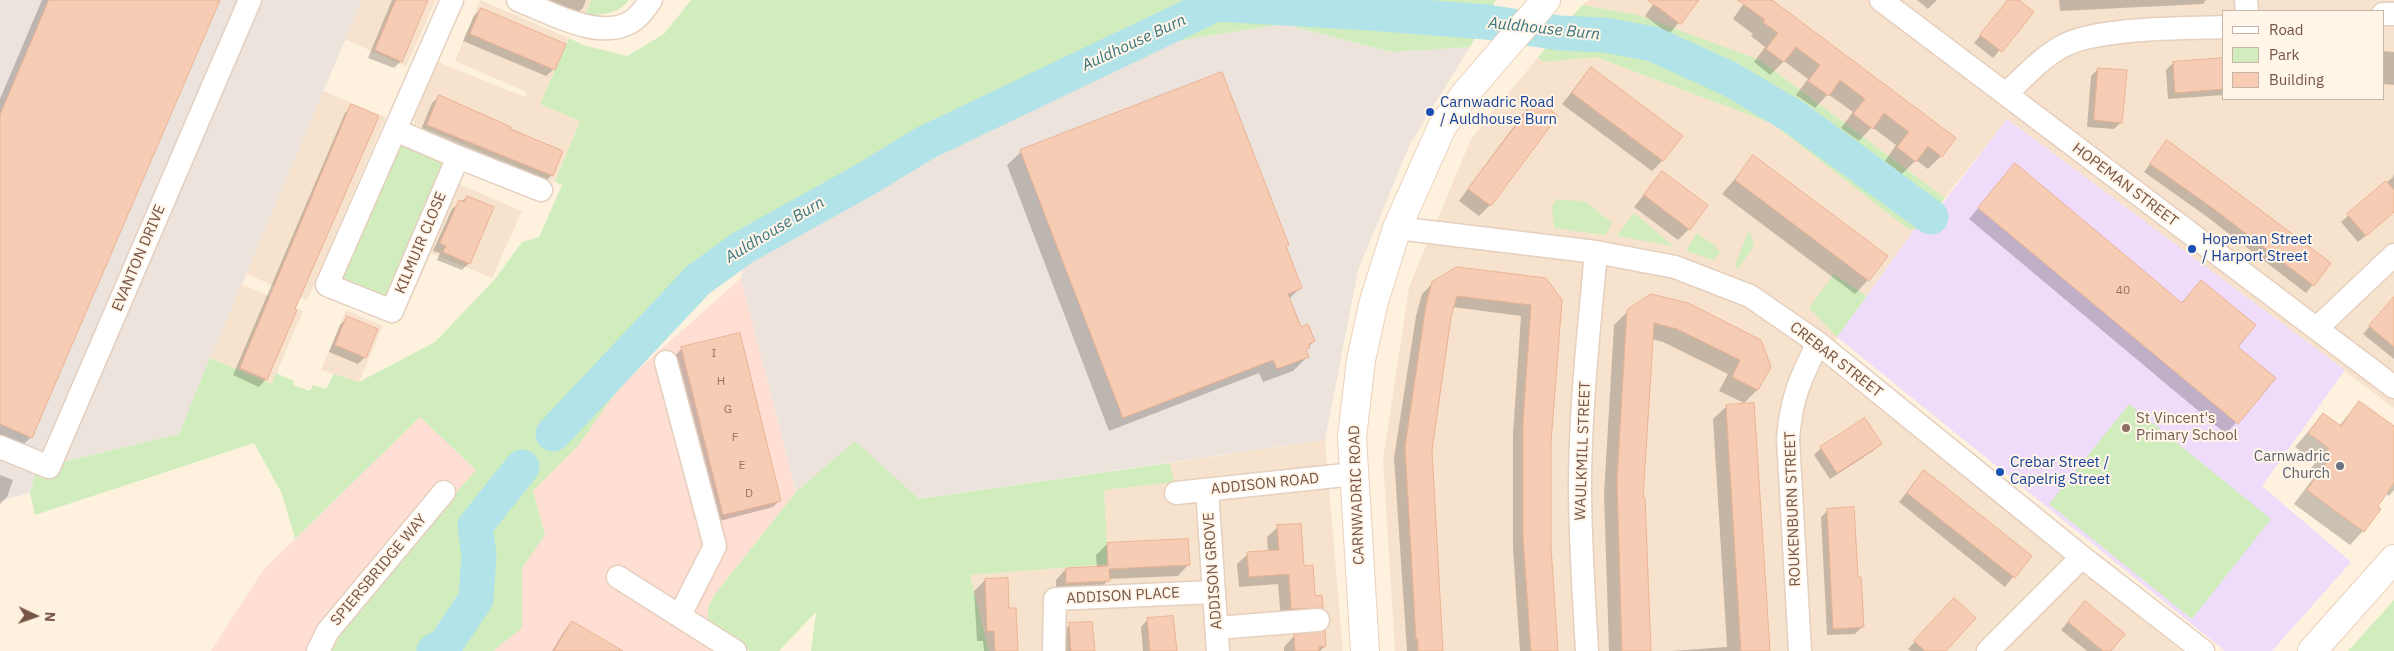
<!DOCTYPE html>
<style>
body{margin:0}
#map{position:relative;width:2394px;height:651px;overflow:hidden;background:#fef2df;font-family:"IBM Plex Sans",sans-serif}
canvas{display:block}
.legend{position:absolute;left:2222px;top:10px;width:162px;height:90px;box-sizing:border-box;background:#fff5e8;border:1px solid #c9b5a7;margin:0;padding:6px 9px;list-style:none;font-size:15px;color:#775545}
.legend li{display:flex;align-items:center;gap:10px;height:25px}
.legend b{width:25px;border:1px solid #c9b5a7}
.north{position:absolute;left:10px;top:591px;width:50px;height:50px;-webkit-text-stroke:4px #fff5e8;paint-order:stroke;rotate:93deg;font-size:14px;font-weight:700;line-height:20px;text-align:center;color:#775545}
.north::after{content:'';display:block;margin:auto;width:18px;height:22px;background:#775545;clip-path:polygon(50% 0,100% 100%,50% 72%,0 100%)}
</style>
<div id="map">
<canvas width="2394" height="651"></canvas>
<ul class="legend">
<li><b style="height:6px;background:#fff"></b>Road</li>
<li><b style="height:14px;background:#d1edbd"></b>Park</li>
<li><b style="height:14px;background:#f6cdb4"></b>Building</li>
</ul>
<div class="north">N</div>
</div>
<script>
const context = document.querySelector('canvas').getContext('2d');
context.lineJoin = 'round';
function fillPath(path, color) {
  context.fillStyle = color;
  context.fill(path, 'evenodd');
}
function stroke(path, color, width, dash) {
  context.strokeStyle = color;
  context.lineWidth = width;
  context.lineCap = dash ? 'butt' : 'round';
  context.setLineDash(dash || []);
  context.stroke(path);
}
function label(font, color, halo, rows, align = 'center') {
  context.font = font + ' "IBM Plex Sans",sans-serif';
  context.lineWidth = 4;
  context.setLineDash([]);
  context.textBaseline = 'middle';
  context.strokeStyle = halo;
  context.fillStyle = color;
  for (const [text, x, y, turn = 0] of rows) {
    context.save();
    context.translate(x, y);
    context.rotate((+turn || 0) * Math.PI / 180);
    context.textAlign = isNaN(turn) ? turn : align;
    if (halo) context.strokeText(text, 0, 0);
    context.fillText(text, 0, 0);
    context.restore();
  }
}
fillPath(new Path2D(`
 M 362,0 L 436,0 L 406,67 L 345,39 Z
 M 480,0 L 569,38 L 540,104 L 580,121 L 555,182 L 415,124 L 413,119 L 438,62 L 525,97 L 527,92 L 455,61 Z
 M 550,0 L 591,0 L 585,15 Z
 M 1589,0 L 2394,0 L 2394,408 L 2007,119 L 1945,198 L 1760,60 L 1582,5 ZM 2223,11 L 2383,11 L 2383,99 L 2223,99 Z
 M 1538,57 L 1543,62 L 1596,57 L 1773,124 L 1908,229 L 1915,229 L 1837,337 L 1826,366 L 2182,651 L 1395,651 L 1383,460 L 1409,287 L 1471,139 Z
 M 323,91 L 386,117 L 307,300 L 246,274 Z
 M 459,184 L 522,211 L 492,278 L 430,253 Z
 M 241,284 L 303,311 L 272,384 L 210,358 Z
 M 346,310 L 383,326 L 359,382 L 321,370 Z
 M 1325,440 L 1343,651 L 989,651 L 970,575 L 1108,564 L 1104,489 L 1173,482 L 1170,463 Z`), '#f7e3cd');
fillPath(new Path2D(`
 M 741,278 L 796,492 L 715,594 L 708,607 L 740,651 L 211,651 L 263,570 L 420,417 L 476,470 L 514,473 L 631,376 Z`), '#ffdfd3');
fillPath(new Path2D(`
 M 0,0 L 362,0 L 179,434 L 37,468 L 30,493 L 0,501 Z
 M 1283,24 L 1391,52 L 1470,47 L 1410,144 L 1358,270 L 1325,440 L 918,499 L 855,442 L 796,492 L 741,278 L 746,249 L 1176,41 Z`), '#ece3dc');
fillPath(new Path2D(`
 M 2007,119 L 2345,370 L 2262,486 L 2351,562 L 2272,651 L 2225,651 L 1837,337 L 1915,229 L 1923,229 Z`), '#efdcfa');
fillPath(new Path2D(`
 M 591,0 L 629,0 C 618,14 603,15 585,15 Z
 M 691,0 L 1496,0 L 1470,47 L 1391,52 L 1283,24 L 1176,41 L 746,249 L 631,371 L 578,446 L 533,491 L 545,535 L 522,568 L 522,628 L 493,651 L 332,651 L 351,612 L 476,470 L 420,417 L 295,539 L 282,494 L 254,443 L 35,515 L 30,493 L 37,468 L 179,434 L 210,358 L 272,384 L 276,373 L 294,381 L 293,385 L 310,391 L 313,385 L 326,389 L 334,374 L 359,382 L 435,342 L 495,279 L 522,242 L 539,237 L 562,185 L 555,182 L 580,121 L 540,104 L 569,38 L 583,45 L 627,56 L 664,34 Z
 M 1582,5 L 1638,15 L 1760,60 L 1945,198 L 1922,229 L 1908,229 L 1773,124 L 1596,57 L 1543,62 L 1538,57 Z
 M 404,143 L 440,159 L 443,166 L 388,298 L 344,284 L 341,277 L 396,146 Z
 M 1557,199 L 1586,202 L 1612,223 L 1605,235 L 1554,228 L 1552,206 Z
 M 1634,213 L 1673,246 L 1617,236 Z
 M 1749,230 L 1754,246 L 1738,269 L 1735,265 Z
 M 1697,233 L 1715,246 L 1720,253 L 1713,260 L 1686,251 Z
 M 1834,274 L 1867,296 L 1837,337 L 1809,308 Z
 M 2129,404 L 2271,519 L 2192,619 L 2049,504 Z
 M 855,441 L 919,499 L 1170,463 L 1174,482 L 1104,490 L 1108,564 L 970,575 L 989,651 L 811,651 L 816,612 L 779,651 L 750,651 L 708,625 L 708,607 L 715,594 L 796,492 Z
 M 2394,600 L 2394,651 L 2348,651 Z`), '#d1edbd');
fillPath(new Path2D(`
 M 42,0 L 218,0 L 31,437 L 17,451 L 0,444 L 0,99 Z
 M 392,0 L 427,0 L 401,61 L 394,68 L 368,58 Z
 M 540,0 L 586,0 L 583,8 L 575,15 Z
 M 1656,0 L 1698,0 L 1669,34 L 1645,16 Z
 M 1746,0 L 1770,0 L 1941,156 L 1928,169 L 1916,160 L 1902,174 L 1885,161 L 1896,145 L 1872,127 L 1859,141 L 1841,128 L 1853,112 L 1828,94 L 1815,108 L 1796,95 L 1808,79 L 1784,61 L 1770,75 L 1754,62 L 1765,47 L 1751,36 L 1753,34 L 1733,19 Z
 M 1917,0 L 1937,0 L 1928,9 Z
 M 2008,0 L 2017,0 L 2032,12 L 1993,58 L 1974,43 Z
 M 2059,0 L 2206,0 L 2203,4 L 2060,11 Z
 M 481,9 L 554,69 L 546,76 L 463,41 L 474,16 Z
 M 2383,51 L 2394,52 L 2394,85 L 2383,84 Z
 M 2223,59 L 2223,95 L 2168,99 L 2166,70 L 2173,63 Z
 M 1591,68 L 1662,161 L 1652,171 L 1562,104 Z
 M 2098,69 L 2121,122 L 2114,129 L 2087,127 L 2091,76 Z
 M 440,96 L 562,152 L 552,175 L 545,182 L 420,132 L 432,103 Z
 M 1536,101 L 1557,116 L 1490,205 L 1479,216 L 1459,201 L 1525,111 Z
 M 352,106 L 293,309 L 266,379 L 259,387 L 233,375 L 345,113 Z
 M 2167,141 L 2330,263 L 2306,293 L 2206,216 L 2144,172 Z
 M 1021,152 L 1288,245 L 1285,247 L 1300,288 L 1289,299 L 1300,329 L 1314,341 L 1305,351 L 1307,357 L 1293,371 L 1263,382 L 1259,373 L 1109,431 L 1007,165 Z
 M 1754,157 L 1868,280 L 1855,294 L 1722,194 Z
 M 1662,172 L 1689,229 L 1678,240 L 1634,207 Z
 M 2394,173 L 2394,212 L 2358,242 L 2341,222 L 2393,177 Z
 M 2005,176 L 2181,303 L 2202,281 L 2236,347 L 2274,379 L 2226,434 L 1969,219 Z
 M 467,197 L 469,263 L 462,270 L 437,260 L 440,253 L 433,251 L 452,209 Z
 M 1545,279 L 1550,442 L 1550,547 L 1556,651 L 1520,651 L 1513,549 L 1513,434 L 1521,316 L 1453,307 L 1430,450 L 1443,651 L 1407,651 L 1394,458 L 1416,316 L 1422,294 L 1433,283 Z
 M 1628,311 L 1760,341 L 1757,390 L 1744,403 L 1719,391 L 1728,374 L 1663,342 L 1652,339 L 1642,499 L 1649,651 L 1609,651 L 1604,494 L 1614,325 Z
 M 2394,311 L 2394,359 L 2363,334 L 2381,313 Z
 M 347,318 L 365,357 L 358,364 L 329,352 L 340,325 Z
 M 682,348 L 780,500 L 773,507 L 716,522 L 675,356 Z
 M 2359,402 L 2394,428 L 2394,490 L 2389,496 L 2385,493 L 2363,531 L 2350,545 L 2294,504 L 2314,477 L 2308,472 L 2316,462 L 2295,447 L 2323,414 L 2339,426 Z
 M 1727,406 L 1768,651 L 1671,651 L 1727,647 L 1713,419 Z
 M 1880,444 L 1873,451 L 1830,479 L 1814,455 L 1821,448 Z
 M 1924,471 L 2030,556 L 2005,587 L 1899,502 Z
 M 0,475 L 13,480 L 7,497 L 0,504 Z
 M 1828,510 L 1857,578 L 1862,627 L 1855,634 L 1827,635 L 1821,517 Z
 M 1278,527 L 1303,567 L 1313,597 L 1322,608 L 1311,618 L 1281,619 L 1278,584 L 1239,587 L 1237,564 L 1248,554 L 1268,552 L 1267,537 Z
 M 1107,544 L 1188,565 L 1178,576 L 1109,579 L 1098,591 L 1056,593 L 1056,580 L 1066,569 L 1097,568 L 1096,555 Z
 M 985,580 L 1016,651 L 984,651 L 983,641 L 977,641 L 974,591 Z
 M 2085,602 L 2109,651 L 2087,651 L 2061,630 Z
 M 1947,607 L 1945,651 L 1911,651 L 1908,649 Z
 M 1148,619 L 1175,651 L 1143,651 L 1141,627 Z
 M 572,622 L 621,651 L 552,651 L 565,630 Z
 M 1070,625 L 1093,651 L 1064,651 L 1062,632 Z
 M 1294,636 L 1325,646 L 1320,651 L 1284,651 L 1284,647 Z`), '#0003');
stroke(new Path2D(`
 M 553,434 L 698,280 L 742,248 L 866,179 L 925,143 L 1216,4 L 1370,13 L 1486,22 L 1560,33 L 1605,35 L 1653,44 L 1730,79 L 1794,117 L 1931,217
 M 434,651 L 445,645 L 476,599 L 479,555 L 475,526 L 522,467`), '#b2e3e9', 35);
const building = new Path2D(`
 M 49,0 L 220,0 L 32,438 L 0,424 L 0,115 Z
 M 396,0 L 428,0 L 402,62 L 375,50 Z
 M 1648,0 L 1699,0 L 1681,24 Z
 M 1738,0 L 1772,0 L 1956,138 L 1942,157 L 1928,146 L 1916,162 L 1897,147 L 1909,132 L 1884,113 L 1873,129 L 1853,114 L 1865,99 L 1840,80 L 1829,96 L 1808,81 L 1820,65 L 1796,47 L 1784,62 L 1766,49 L 1778,33 L 1763,22 L 1765,20 Z
 M 2008,0 L 2019,0 L 2034,12 L 2002,52 L 1980,35 Z
 M 481,8 L 566,44 L 555,70 L 470,34 Z
 M 2223,58 L 2223,89 L 2175,93 L 2173,62 Z
 M 1591,67 L 1683,136 L 1663,161 L 1572,93 Z
 M 2098,68 L 2127,70 L 2122,123 L 2094,120 Z
 M 1222,72 L 1289,245 L 1286,246 L 1302,288 L 1288,294 L 1301,327 L 1308,324 L 1315,341 L 1309,344 L 1310,348 L 1306,349 L 1309,357 L 1277,369 L 1273,360 L 1123,418 L 1020,150 Z
 M 439,95 L 511,127 L 510,129 L 563,151 L 553,176 L 427,125 Z
 M 1536,99 L 1558,116 L 1491,206 L 1468,189 Z
 M 351,104 L 379,116 L 295,309 L 297,310 L 267,380 L 240,368 Z
 M 2167,140 L 2331,263 L 2314,286 L 2214,209 L 2150,164 Z
 M 1753,155 L 1888,256 L 1869,281 L 1735,180 Z
 M 2015,163 L 2182,303 L 2201,280 L 2256,325 L 2238,347 L 2276,378 L 2238,424 L 1978,208 Z
 M 1662,171 L 1708,205 L 1690,230 L 1644,195 Z
 M 2386,181 L 2394,190 L 2394,212 L 2366,236 L 2347,214 Z
 M 467,196 L 494,207 L 470,264 L 443,252 L 446,246 L 440,243 L 459,200 L 464,202 Z
 M 1457,267 L 1546,278 L 1562,300 L 1551,442 L 1551,547 L 1558,651 L 1531,651 L 1523,537 L 1523,423 L 1531,305 L 1457,296 L 1451,317 L 1432,450 L 1443,651 L 1418,651 L 1418,639 L 1416,639 L 1405,447 L 1426,305 L 1432,282 Z
 M 1651,294 L 1688,303 L 1761,340 L 1771,367 L 1758,390 L 1732,377 L 1740,360 L 1677,329 L 1654,323 L 1643,498 L 1645,498 L 1651,651 L 1622,651 L 1617,480 L 1627,310 Z
 M 2394,297 L 2394,347 L 2369,326 Z
 M 347,316 L 378,329 L 366,358 L 335,345 Z
 M 740,333 L 781,501 L 723,515 L 681,347 Z
 M 2359,401 L 2394,426 L 2394,483 L 2378,506 L 2381,509 L 2364,532 L 2307,490 L 2327,462 L 2321,458 L 2329,448 L 2308,433 L 2323,413 L 2341,426 Z
 M 1754,403 L 1770,651 L 1741,651 L 1726,405 Z
 M 1865,418 L 1882,444 L 1837,473 L 1820,447 Z
 M 1924,470 L 2032,556 L 2015,578 L 1907,493 Z
 M 1854,507 L 1858,577 L 1861,577 L 1864,627 L 1833,629 L 1827,509 Z
 M 1301,524 L 1304,566 L 1313,565 L 1315,596 L 1322,595 L 1323,608 L 1291,609 L 1289,574 L 1249,577 L 1247,552 L 1279,550 L 1277,525 Z
 M 1188,539 L 1190,565 L 1109,569 L 1110,581 L 1066,583 L 1066,568 L 1108,566 L 1107,543 Z
 M 1008,578 L 1009,608 L 1016,608 L 1018,651 L 995,651 L 994,631 L 987,631 L 985,579 Z
 M 1954,598 L 1976,618 L 1946,651 L 1925,651 L 1914,641 Z
 M 2085,601 L 2125,634 L 2111,651 L 2103,651 L 2068,622 Z
 M 1173,616 L 1177,651 L 1150,651 L 1147,618 Z
 M 572,621 L 623,651 L 554,651 Z
 M 1092,622 L 1095,651 L 1071,651 L 1069,623 Z
 M 1325,631 L 1326,646 L 1319,647 L 1319,651 L 1295,651 L 1294,635 Z`);
fillPath(building, '#f6cdb4');
stroke(building, '#ebb293', 1);
const street = new Path2D(`
 M 518,0 C 549,12 597,40 629,23 C 639,18 645,8 651,0
 M 1881,0 L 2394,387
 M 2246,0 L 2247,11
 M 2383,14 L 2394,14
 M 2006,94 C 2023,78 2040,59 2061,47 C 2096,27 2181,29 2223,27
 M 395,130 L 458,157 L 392,311 L 327,285 L 452,0
 M 458,157 L 541,190
 M 1397,228 L 1596,252 L 1675,267 L 1750,296 L 1818,343 L 2082,557 L 2203,651
 M 2317,328 L 2394,255
 M 666,362 L 715,546 L 680,615
 M 0,447 L 49,467 L 250,0
 M 1207,490 L 1218,651
 M 1176,493 L 1354,474
 M 618,577 L 735,651
 M 1217,628 L 1318,620
 M 318,651 L 328,631 L 444,492
 M 1054,651 L 1055,599 L 1214,592
 M 1587,651 C 1584,597 1580,542 1580,487 C 1580,409 1589,330 1596,252
 M 1800,651 L 1788,439 C 1791,399 1800,379 1818,343
 M 1988,651 L 2082,557`);
const secondary = new Path2D(`
 M 1365,651 L 1352,437 L 1361,360 L 1374,301 L 1397,228 L 1442,127 L 1465,94 L 1546,0
 M 2312,651 L 2394,559`);
stroke(street, '#e5cfbe', 25);
stroke(secondary, '#ebd0ba', 30);
stroke(street, '#fff', 22);
stroke(secondary, '#fff', 28);
for (const [x, y, r, color] of [
 [1430,112,5,"#1a4fb4"],
 [2192,249,5,"#1a4fb4"],
 [2126,428,5,"#8d6e63"],
 [2340,466,5,"#6b7280"],
 [2000,472,5,"#1a4fb4"]
]) {
  const dot = new Path2D();
  dot.arc(x, y, r, 0, 2 * Math.PI);
  context.fillStyle = color;
  context.fill(dot);
  stroke(dot, '#fff5e8', 2);
}
label('12px', '#977361', null, [
 ["40",2123,291],
 ["I",714,354],
 ["H",721,382],
 ["G",728,410],
 ["F",735,438],
 ["E",742,466],
 ["D",749,494]
]);
label('15px', '#164399', '#fff5e8', [
 ["Carnwadric Road",1440,103],
 ["/ Auldhouse Burn",1440,120],
 ["Hopeman Street",2202,240],
 ["/ Harport Street",2202,257],
 ["Crebar Street /",2010,463],
 ["Capelrig Street",2010,480]
], 'left');
label('15px', '#775545', '#fff5e8', [
 ["HOPEMAN STREET",2125,185,37],
 ["KILMUIR CLOSE",421,243,-67],
 ["EVANTON DRIVE",139,258,-67],
 ["CREBAR STREET",1836,360,38],
 ["WAULKMILL STREET",1583,451,-88],
 ["ADDISON ROAD",1265,484,-6],
 ["CARNWADRIC ROAD",1357,495,-92],
 ["ROUKENBURN STREET",1793,509,-92],
 ["SPIERSBRIDGE WAY",379,570,-50],
 ["ADDISON GROVE",1213,571,-94],
 ["ADDISON PLACE",1123,596,-3]
]);
label('15px', '#785e54', '#fff5e8', [
 ["St Vincent's",2136,419],
 ["Primary School",2136,436]
], 'left');
label('15px', '#5b616d', '#fff5e8', [
 ["Carnwadric",2330,457],
 ["Church",2330,474]
], 'right');
label('italic 16px', '#37757e', '#fff5e8', [
 ["Auldhouse Burn",1544,29,6],
 ["Auldhouse Burn",1134,43,-25],
 ["Auldhouse Burn",775,230,-31]
]);
</script>
